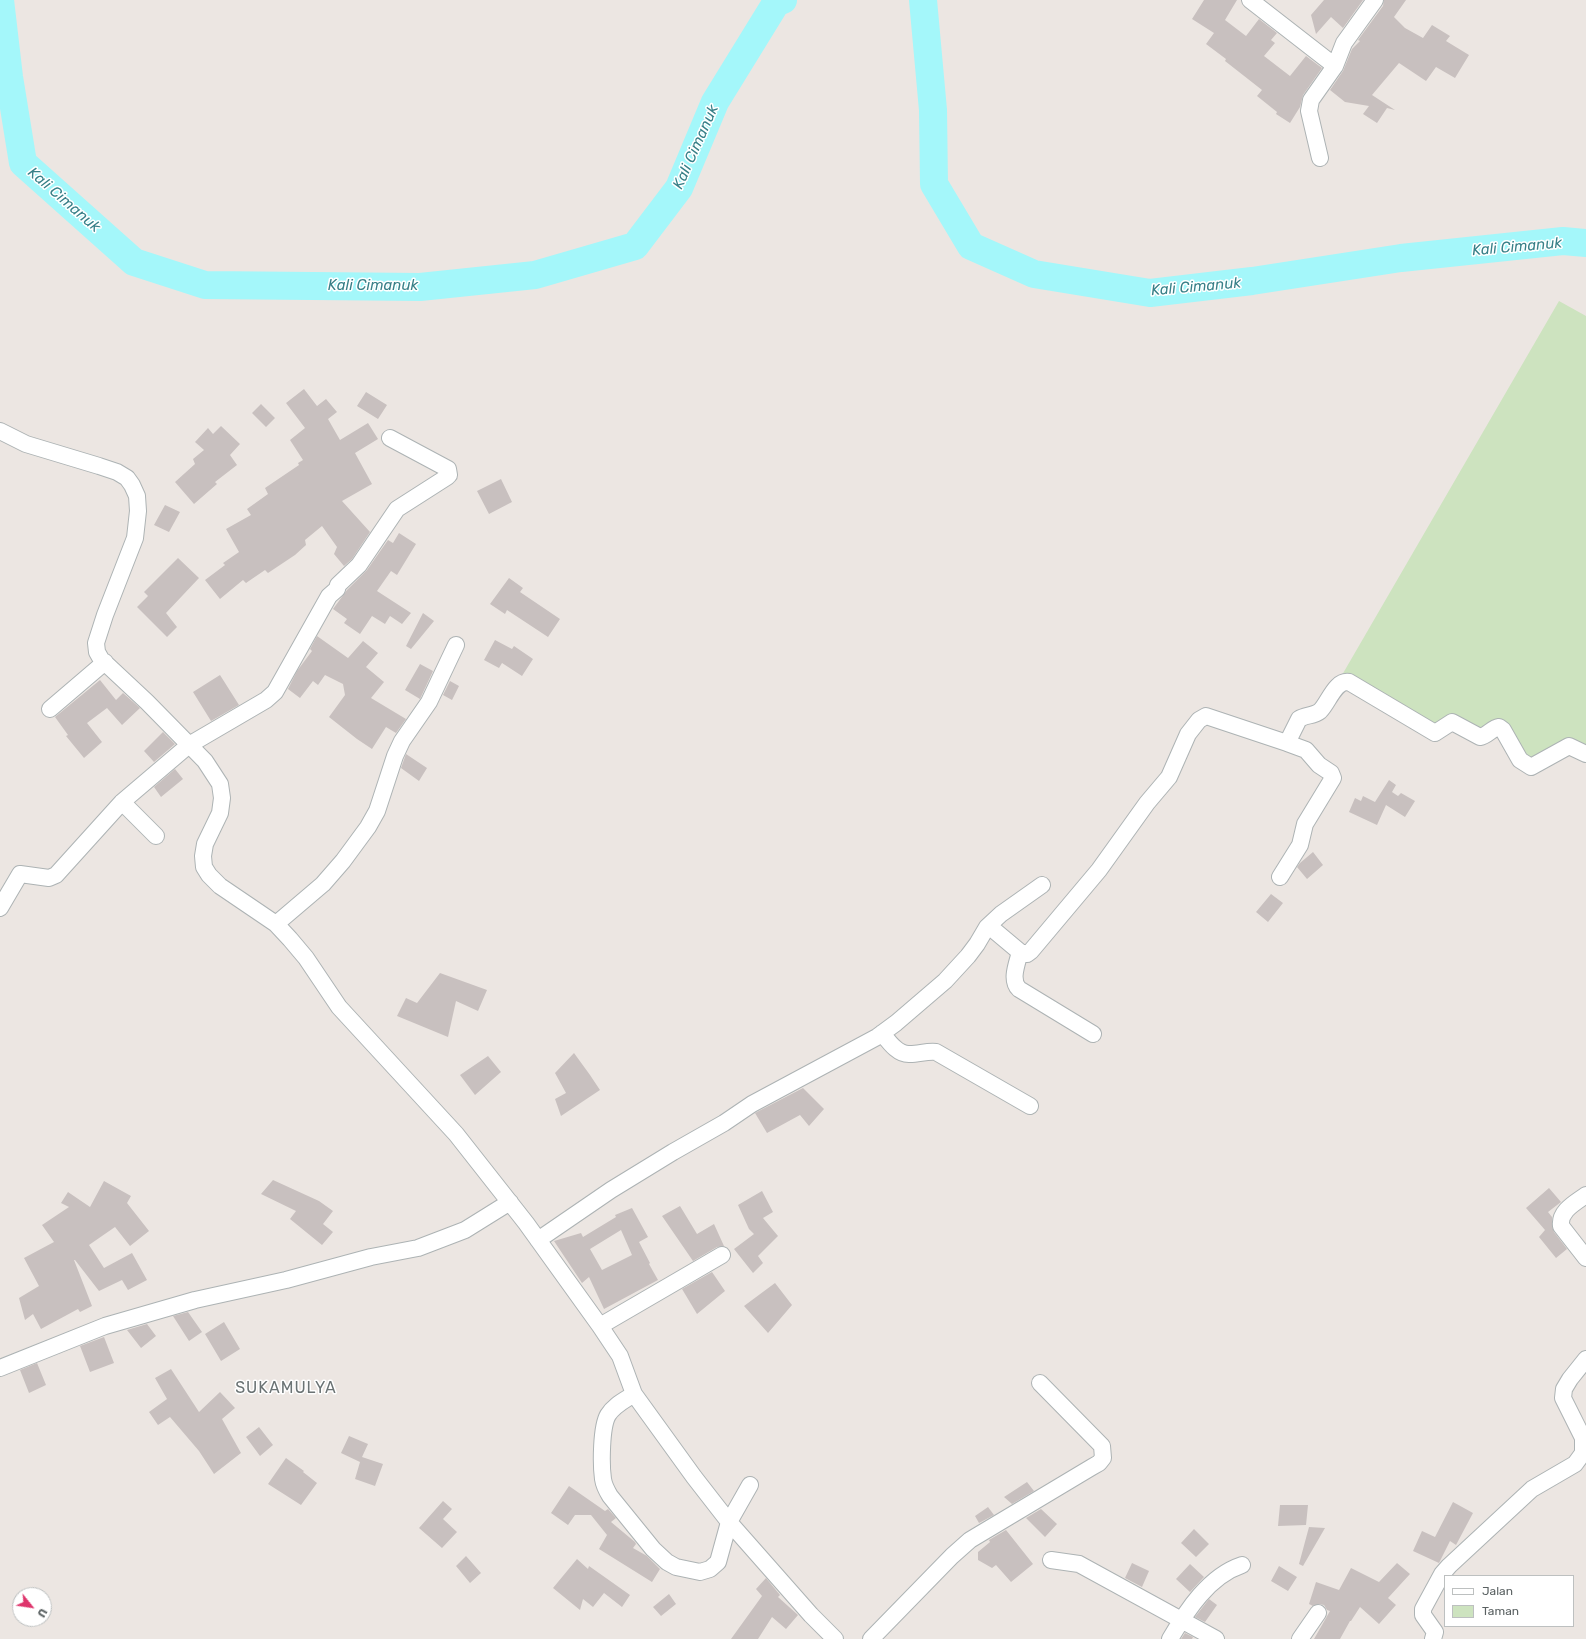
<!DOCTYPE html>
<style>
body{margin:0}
#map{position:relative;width:1586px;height:1639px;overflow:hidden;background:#ece6e2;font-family:Rubik,sans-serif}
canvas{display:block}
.legend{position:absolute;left:1444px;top:1575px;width:130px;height:52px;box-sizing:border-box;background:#fff;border:1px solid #bdc0c0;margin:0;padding:5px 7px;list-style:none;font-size:12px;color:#5a6162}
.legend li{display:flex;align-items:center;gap:8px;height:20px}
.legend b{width:20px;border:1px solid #bdc0c0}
.north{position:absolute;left:12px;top:1587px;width:40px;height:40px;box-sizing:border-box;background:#fff;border:1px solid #bdc0c0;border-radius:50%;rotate:120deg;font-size:11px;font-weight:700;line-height:16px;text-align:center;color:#5a6162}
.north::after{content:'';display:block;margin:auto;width:14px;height:18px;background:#de356c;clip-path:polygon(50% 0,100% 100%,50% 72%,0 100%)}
</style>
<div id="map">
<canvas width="1586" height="1639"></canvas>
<ul class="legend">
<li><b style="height:5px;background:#fff"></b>Jalan</li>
<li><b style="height:11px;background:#cde3bf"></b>Taman</li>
</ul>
<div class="north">U</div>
</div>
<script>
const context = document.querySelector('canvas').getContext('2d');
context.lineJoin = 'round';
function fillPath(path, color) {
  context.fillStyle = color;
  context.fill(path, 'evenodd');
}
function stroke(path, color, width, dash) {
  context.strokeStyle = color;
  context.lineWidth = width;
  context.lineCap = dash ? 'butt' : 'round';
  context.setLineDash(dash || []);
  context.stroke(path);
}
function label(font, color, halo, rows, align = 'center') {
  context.font = font + ' Rubik,sans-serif';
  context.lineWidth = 3;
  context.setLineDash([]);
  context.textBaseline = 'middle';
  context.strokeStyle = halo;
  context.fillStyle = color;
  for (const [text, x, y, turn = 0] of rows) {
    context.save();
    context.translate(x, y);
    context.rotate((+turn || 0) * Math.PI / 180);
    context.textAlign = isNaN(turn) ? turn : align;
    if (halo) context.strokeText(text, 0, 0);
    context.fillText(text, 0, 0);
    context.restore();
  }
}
fillPath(new Path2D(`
 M 1559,301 L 1586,316 L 1586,747 L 1531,761 L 1501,720 L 1480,732 L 1434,727 L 1342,675 Z`), '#cde3bf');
stroke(new Path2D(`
 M 0,0 L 9,77 L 23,163 L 134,262 L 205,285 L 420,287 L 535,275 L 635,246 L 679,188 L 715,102 L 776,3 L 783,0
 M 923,0 L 933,110 L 934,184 L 971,246 L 1034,274 L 1150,293 L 1252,281 L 1401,258 L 1563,241 L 1586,243`), '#a4f7fa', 28);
fillPath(new Path2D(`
 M 1204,0 L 1237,0 L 1225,20 L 1246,36 L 1259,19 L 1277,33 L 1271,40 L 1275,43 L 1264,56 L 1290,76 L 1306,56 L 1322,68 L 1303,95 L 1300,107 L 1290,123 L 1276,114 L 1277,112 L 1257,96 L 1262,90 L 1225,61 L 1226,59 L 1206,44 L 1214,33 L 1192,19 Z
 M 1324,0 L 1363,0 L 1343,28 L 1331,17 L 1316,34 L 1311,15 Z
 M 1384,0 L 1406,0 L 1394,17 L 1405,28 L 1423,38 L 1432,25 L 1450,36 L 1446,41 L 1469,55 L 1455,78 L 1436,67 L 1426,81 L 1399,63 L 1372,95 L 1395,110 L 1387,108 L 1377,123 L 1363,114 L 1369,106 L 1345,102 L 1330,90 L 1343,71 L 1352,49 L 1360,41 L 1358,40 L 1383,6 Z
 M 304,389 L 317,406 L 326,399 L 337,412 L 328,419 L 340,440 L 368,423 L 378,439 L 355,453 L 372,484 L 342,501 L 370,532 L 352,559 L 344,566 L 334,554 L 337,547 L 322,526 L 305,540 L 306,545 L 295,555 L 268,573 L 265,570 L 246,583 L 243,580 L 220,599 L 205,580 L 225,565 L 223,563 L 239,552 L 226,529 L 251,515 L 247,509 L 268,494 L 265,488 L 299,465 L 298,463 L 303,460 L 290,440 L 305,428 L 286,403 Z
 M 366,392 L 387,405 L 378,419 L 357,406 Z
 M 261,404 L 275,418 L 266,427 L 252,413 Z
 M 221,426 L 240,444 L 230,455 L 237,465 L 215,482 L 217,484 L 194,504 L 175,482 L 195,464 L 193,459 L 204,450 L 195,442 L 208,428 L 213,434 Z
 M 501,479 L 512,502 L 489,514 L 477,491 Z
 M 165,505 L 180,512 L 169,532 L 154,525 Z
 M 399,533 L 416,544 L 397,575 L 391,571 L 377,591 L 411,613 L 402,624 L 390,616 L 385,624 L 372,616 L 360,634 L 344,623 L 347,619 L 333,609 L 347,590 L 367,570 L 388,540 L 393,543 Z
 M 178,558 L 199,578 L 166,613 L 177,627 L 167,637 L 137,607 L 148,596 L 144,592 Z
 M 509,578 L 523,588 L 520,592 L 560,619 L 548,637 L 507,610 L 505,614 L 490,604 Z
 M 423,613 L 434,621 L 411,649 L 406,646 Z
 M 317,636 L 348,658 L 363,641 L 378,653 L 366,667 L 384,682 L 371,698 L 406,719 L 396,733 L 386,727 L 372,749 L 357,739 L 329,717 L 345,695 L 343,684 L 325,675 L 318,685 L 313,681 L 300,698 L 288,689 L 297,671 L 312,651 L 310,649 Z
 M 495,640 L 512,649 L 514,646 L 533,659 L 522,676 L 502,663 L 499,668 L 484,660 Z
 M 420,664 L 433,671 L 420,699 L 405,690 Z
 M 220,675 L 239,705 L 211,721 L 193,692 Z
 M 100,680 L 116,700 L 123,693 L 140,708 L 122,725 L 107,708 L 87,723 L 102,742 L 84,758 L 66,736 L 68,735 L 55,717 Z
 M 450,681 L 459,686 L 452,700 L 443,695 Z
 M 163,732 L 175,744 L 154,762 L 144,751 Z
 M 406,754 L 427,768 L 419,781 L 401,768 Z
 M 175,769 L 183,779 L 161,797 L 154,787 Z
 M 1389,780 L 1396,785 L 1392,792 L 1398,796 L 1401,793 L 1415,801 L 1405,817 L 1386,805 L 1377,825 L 1349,812 L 1355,798 L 1361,801 L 1363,796 L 1375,802 Z
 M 1313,852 L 1323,865 L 1307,879 L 1297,867 L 1300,863 Z
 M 1271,894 L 1283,903 L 1268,922 L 1256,912 Z
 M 440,973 L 487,990 L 478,1011 L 456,1001 L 448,1037 L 397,1016 L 406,998 L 417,1003 Z
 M 574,1053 L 590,1075 L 600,1090 L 561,1116 L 555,1099 L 566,1093 L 555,1073 Z
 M 488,1056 L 501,1072 L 475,1095 L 460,1075 Z
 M 803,1088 L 824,1109 L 809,1126 L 800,1115 L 767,1133 L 755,1113 Z
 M 273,1180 L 319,1201 L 333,1211 L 323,1224 L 333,1232 L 322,1245 L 290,1219 L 296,1211 L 261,1194 Z
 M 104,1181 L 131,1196 L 127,1203 L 149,1231 L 130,1246 L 115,1227 L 89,1245 L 104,1268 L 132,1253 L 147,1280 L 128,1290 L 122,1280 L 99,1291 L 75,1260 L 74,1260 L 92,1306 L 80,1312 L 78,1309 L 41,1329 L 33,1314 L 25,1320 L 19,1298 L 39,1286 L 24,1258 L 54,1242 L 42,1225 L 69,1207 L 61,1203 L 68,1192 L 90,1207 Z
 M 1549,1188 L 1561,1202 L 1548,1212 L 1552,1217 L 1552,1226 L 1554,1232 L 1567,1249 L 1556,1258 L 1539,1237 L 1545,1230 L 1526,1208 Z
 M 762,1191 L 773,1212 L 763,1218 L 778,1236 L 758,1256 L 763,1263 L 753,1273 L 734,1249 L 754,1234 L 749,1229 L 738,1205 Z
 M 680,1206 L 697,1234 L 714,1224 L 724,1246 L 717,1247 L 693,1261 L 662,1216 Z
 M 632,1208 L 648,1237 L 639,1242 L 650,1263 L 649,1264 L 658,1280 L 604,1309 L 589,1277 L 582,1283 L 554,1241 L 581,1233 L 583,1237 L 616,1217 L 615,1215 ZM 621,1230 L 632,1255 L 602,1270 L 590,1249 Z
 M 712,1272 L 725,1291 L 697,1314 L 682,1289 Z
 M 775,1283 L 792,1305 L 768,1333 L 744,1306 Z
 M 188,1312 L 202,1332 L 189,1341 L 173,1316 Z
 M 224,1322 L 240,1349 L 221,1361 L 205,1334 Z
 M 147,1324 L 156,1336 L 141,1348 L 127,1330 Z
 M 104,1337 L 114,1363 L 90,1372 L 80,1346 Z
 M 37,1363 L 46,1385 L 29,1393 L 20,1370 Z
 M 171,1369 L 199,1412 L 220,1392 L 235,1408 L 222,1419 L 241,1453 L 214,1474 L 199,1451 L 170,1417 L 158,1425 L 149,1412 L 167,1399 L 155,1378 Z
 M 259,1427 L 273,1445 L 260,1456 L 246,1437 Z
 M 349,1436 L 368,1444 L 362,1457 L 383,1464 L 375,1486 L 355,1479 L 360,1462 L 341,1453 Z
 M 286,1458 L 304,1471 L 303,1472 L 317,1483 L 301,1505 L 268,1484 Z
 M 1027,1482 L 1034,1491 L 1012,1504 L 1004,1497 Z
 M 569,1486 L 605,1511 L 608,1509 L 616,1518 L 611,1522 L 635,1542 L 636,1544 L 633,1548 L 647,1556 L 660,1569 L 652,1582 L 599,1549 L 607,1535 L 591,1515 L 575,1515 L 568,1525 L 551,1513 Z
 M 443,1501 L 452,1509 L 443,1519 L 457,1532 L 442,1548 L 419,1528 Z
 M 1453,1502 L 1473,1513 L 1456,1545 L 1450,1541 L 1439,1563 L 1413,1551 L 1422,1531 L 1435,1537 Z
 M 1280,1505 L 1308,1505 L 1306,1525 L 1278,1526 Z
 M 988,1507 L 994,1515 L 979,1523 L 975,1516 Z
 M 1041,1509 L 1057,1524 L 1045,1537 L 1026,1518 Z
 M 1309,1527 L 1325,1528 L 1303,1566 L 1299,1564 Z
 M 1194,1529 L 1209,1544 L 1196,1557 L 1181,1543 Z
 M 1006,1530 L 1033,1564 L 1011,1582 L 996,1565 L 992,1568 L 978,1560 L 978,1552 L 990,1542 L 989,1540 Z
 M 466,1556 L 481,1573 L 470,1583 L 456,1566 Z
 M 577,1559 L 588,1569 L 589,1566 L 630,1595 L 622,1607 L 604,1593 L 593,1607 L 583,1599 L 580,1610 L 553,1588 Z
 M 1132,1563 L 1149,1571 L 1142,1587 L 1125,1578 Z
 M 1397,1563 L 1410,1574 L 1388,1598 L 1396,1605 L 1379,1624 L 1360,1607 L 1351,1621 L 1350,1621 L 1340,1639 L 1314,1639 L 1330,1611 L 1327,1610 L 1324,1605 L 1319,1604 L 1313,1606 L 1309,1604 L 1316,1582 L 1339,1590 L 1351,1568 L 1379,1582 Z
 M 1190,1564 L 1204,1577 L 1190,1592 L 1176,1579 Z
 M 1279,1566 L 1297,1577 L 1288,1591 L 1271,1581 Z
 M 766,1578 L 780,1595 L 778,1597 L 798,1615 L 786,1629 L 772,1617 L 758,1639 L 731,1639 L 762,1596 L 756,1589 Z
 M 669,1594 L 676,1604 L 661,1616 L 653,1607 Z
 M 1209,1599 L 1217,1605 L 1205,1622 L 1195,1617 Z
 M 1185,1633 L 1193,1637 L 1192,1639 L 1181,1639 Z`), '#c8c0bf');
const minor = new Path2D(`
 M 1250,0 L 1335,66
 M 1320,158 L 1309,111 L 1311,100 L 1335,66 L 1344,43 L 1375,0
 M 0,431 L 26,444 L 99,466 L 117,472 L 127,478 L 132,485 L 137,496 L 138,511 L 135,538 L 105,615 L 96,643 L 97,652 L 101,659 L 147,702 L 205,761 L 220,784 L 222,798 L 220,813 L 205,844 L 203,856 L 204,867 L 209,875 L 220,886 L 276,924 L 290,939 L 306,958 L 339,1007 L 456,1134 L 526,1223 L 600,1326 L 620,1356 L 634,1394 L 694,1477 L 729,1522 L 811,1615 L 835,1639
 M 50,709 L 105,662
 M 122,802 L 156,836
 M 1280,877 L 1300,845 L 1305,824 L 1333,778 L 1331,773 L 1319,765 L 1306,750 L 1287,743
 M 0,908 L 20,874 L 49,878 L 56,875 L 122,802 L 189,745 L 266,700 L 275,692 L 329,596 L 337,589 L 338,585 L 359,565 L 397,509 L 447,477 L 449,475 L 448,469 L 390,438
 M 276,924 L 323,884 L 343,861 L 368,827 L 377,811 L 395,756 L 402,741 L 429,702 L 456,645
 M 989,926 L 1020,952 L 1027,954 L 1031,951 L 1099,870 L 1147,803 L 1169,777 L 1188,734 L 1199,720 L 1206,716 L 1287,743 L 1299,719 C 1305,715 1314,716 1320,711 C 1329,702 1335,680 1349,682 L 1435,733 L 1452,722 L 1480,737 C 1487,736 1492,728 1499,727 L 1503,730 L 1520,760 L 1531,767 L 1569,746 L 1586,754
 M 1020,952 C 1017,964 1010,980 1019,989 L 1093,1034
 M 882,1033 C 889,1042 898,1055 910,1054 C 919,1054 927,1051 936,1052 L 1030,1106
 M 1586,1195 C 1575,1203 1559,1211 1561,1226 L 1586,1258
 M 538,1240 L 611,1190 L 673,1152 L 724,1123 L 752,1104 L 877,1037 L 896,1023 L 945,981 L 968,956 L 977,944 L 987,927 L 1001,914 L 1042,885
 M 600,1326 L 722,1255
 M 0,1368 L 105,1326 L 195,1300 L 286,1280 L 371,1257 L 418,1248 L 465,1230 L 510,1202
 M 634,1394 C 625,1400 614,1405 608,1415 C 601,1427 601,1465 603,1479 C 604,1486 607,1491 610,1496 L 653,1549 L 667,1562 L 676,1567 L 700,1572 L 710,1569 L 718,1562 L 729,1522 L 750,1485
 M 1051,1560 L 1079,1564 L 1216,1639
 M 871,1639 L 952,1556 L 970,1540 L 1092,1467 L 1099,1463 L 1103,1458 L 1102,1446 L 1040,1383
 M 1170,1639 C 1187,1610 1209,1576 1242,1565
 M 1300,1639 L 1318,1613
 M 1433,1639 L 1435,1632 L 1423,1615 L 1423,1609 L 1442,1574 L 1449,1566 L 1532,1489 L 1575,1464 L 1583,1453 L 1583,1438 L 1563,1398 L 1564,1389 L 1570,1379 L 1586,1359`);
stroke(minor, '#adb3b4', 18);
stroke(minor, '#fff', 16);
label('italic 15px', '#388088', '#fff', [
 ["Kali Cimanuk",696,147,-66],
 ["Kali Cimanuk",64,200,41],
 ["Kali Cimanuk",1517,247,-5],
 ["Kali Cimanuk",373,286],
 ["Kali Cimanuk",1196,287,-5]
]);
context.letterSpacing = '1px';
label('16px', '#6b7374', '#fff', [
 ["SUKAMULYA",286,1388]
]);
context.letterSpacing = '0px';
</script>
